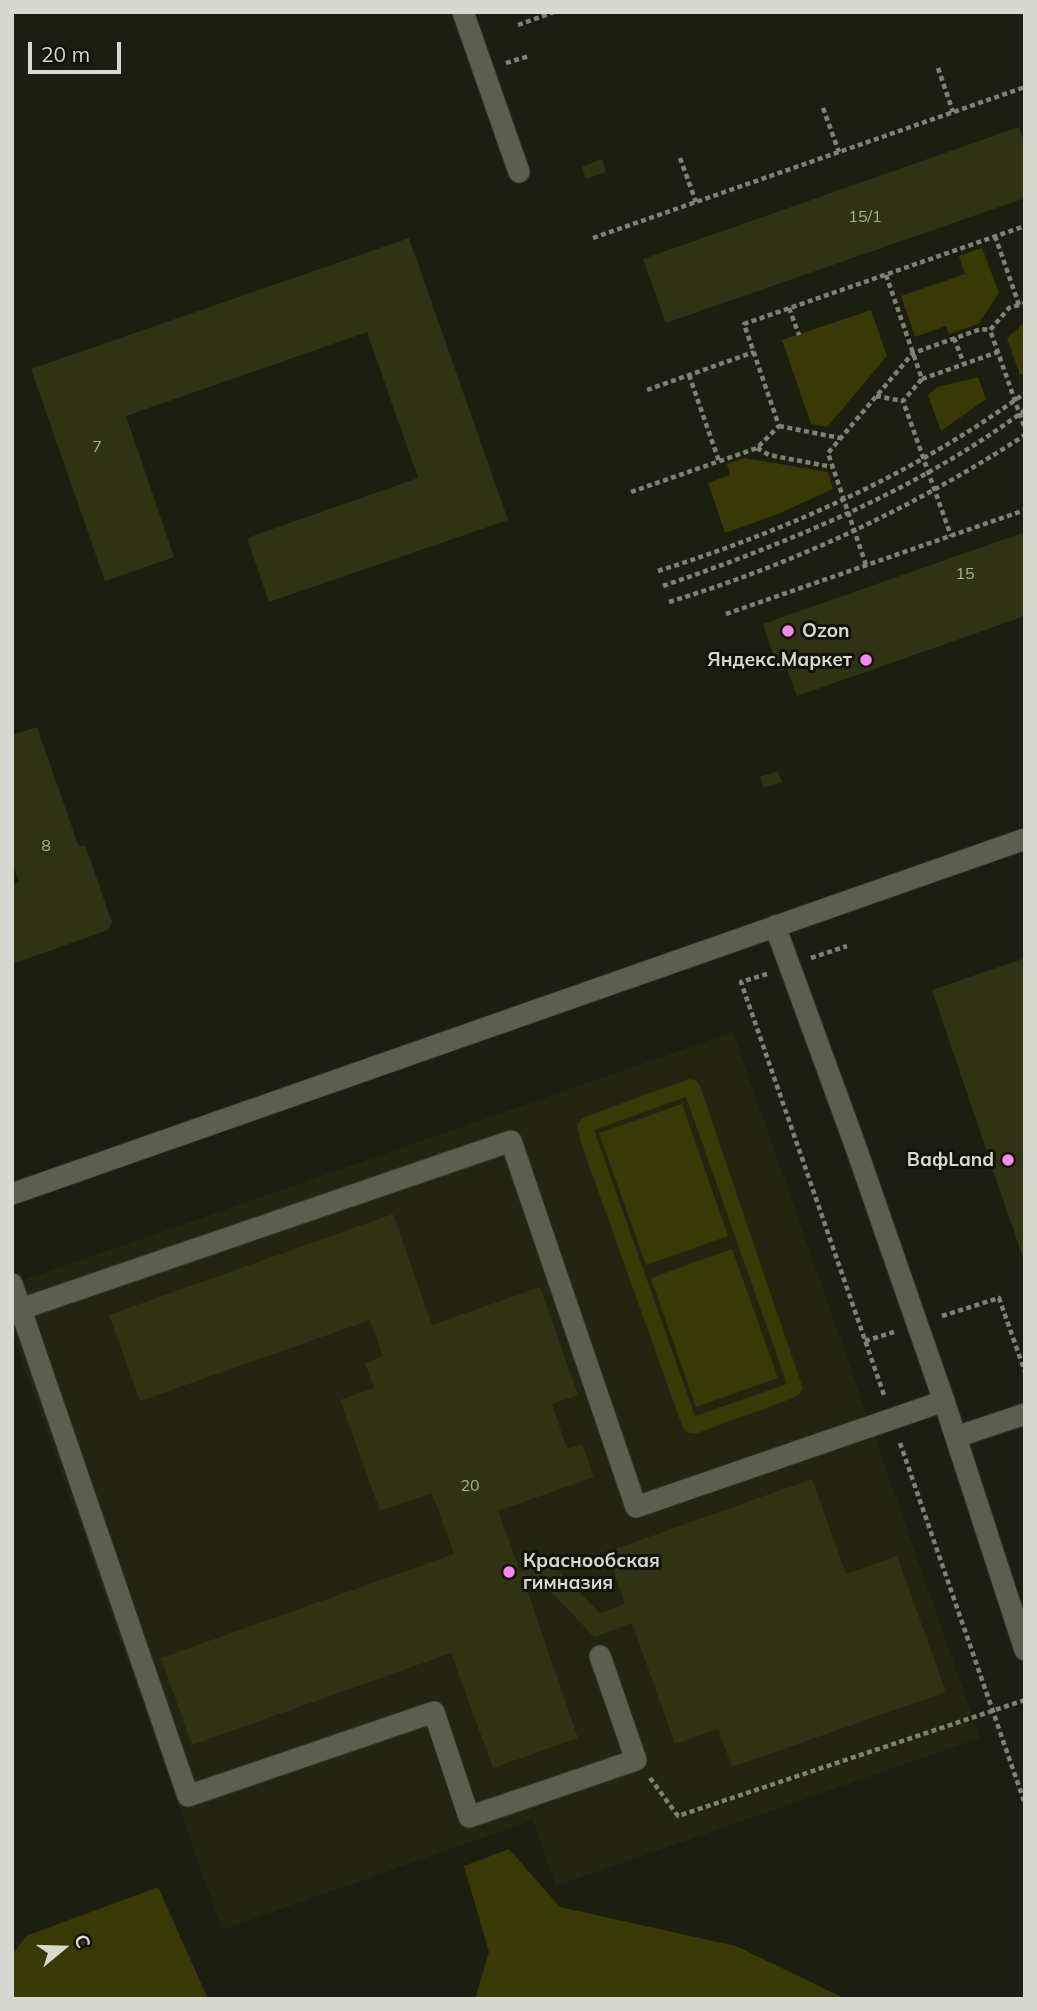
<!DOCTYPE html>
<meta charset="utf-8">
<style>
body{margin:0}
#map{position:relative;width:1037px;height:2011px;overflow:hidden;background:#1c1e0f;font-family:Mulish,sans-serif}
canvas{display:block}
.frame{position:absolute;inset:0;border:14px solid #d7d8cf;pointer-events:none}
.north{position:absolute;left:28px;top:1913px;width:70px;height:70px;-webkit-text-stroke:5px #131407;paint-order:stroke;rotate:71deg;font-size:19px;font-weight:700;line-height:28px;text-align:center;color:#d7d8cf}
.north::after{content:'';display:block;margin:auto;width:24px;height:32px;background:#d7d8cf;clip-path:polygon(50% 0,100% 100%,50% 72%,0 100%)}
.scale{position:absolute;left:28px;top:42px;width:93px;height:32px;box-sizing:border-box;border:4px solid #d7d8cf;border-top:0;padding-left:9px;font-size:21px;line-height:24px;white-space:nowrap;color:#d7d8cf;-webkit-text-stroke:5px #131407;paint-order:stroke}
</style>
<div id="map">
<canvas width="1037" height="2011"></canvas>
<div class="frame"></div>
<div class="north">С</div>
<div class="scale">20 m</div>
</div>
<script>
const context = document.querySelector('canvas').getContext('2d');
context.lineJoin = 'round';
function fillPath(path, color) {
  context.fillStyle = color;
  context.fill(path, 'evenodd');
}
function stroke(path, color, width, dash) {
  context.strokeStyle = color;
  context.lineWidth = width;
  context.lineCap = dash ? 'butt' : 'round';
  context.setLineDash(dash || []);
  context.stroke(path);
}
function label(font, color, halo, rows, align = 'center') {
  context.font = font + ' Mulish,sans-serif';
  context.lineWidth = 6;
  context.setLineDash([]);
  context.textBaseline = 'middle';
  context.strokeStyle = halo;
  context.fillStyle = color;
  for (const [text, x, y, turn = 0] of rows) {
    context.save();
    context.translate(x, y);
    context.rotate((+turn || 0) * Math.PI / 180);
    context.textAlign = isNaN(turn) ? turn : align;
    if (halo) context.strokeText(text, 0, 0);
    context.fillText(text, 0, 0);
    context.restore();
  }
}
fillPath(new Path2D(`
 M 733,1032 L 980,1738 L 556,1886 L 533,1820 L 222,1930 L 12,1332 L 12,1284 Z`), '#232510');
fillPath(new Path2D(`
 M 982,248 L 999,293 L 978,324 L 949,334 L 946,326 L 915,337 L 901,296 L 965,274 L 959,256 Z
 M 871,310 L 887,356 L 827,427 L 811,424 L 782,340 Z
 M 1025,322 L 1025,372 L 1020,375 L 1007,338 Z
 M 978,377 L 986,399 L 941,431 L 928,395 L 937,387 Z
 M 744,458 L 828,472 L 833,489 L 778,514 L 725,533 L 708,483 L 730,475 L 727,464 Z
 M 689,1079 L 696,1080 L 700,1086 L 803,1389 L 799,1395 L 793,1398 L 695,1434 L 688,1433 L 683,1428 L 581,1143 L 577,1125 L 581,1119 L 587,1116 ZM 686,1097 L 787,1384 L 695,1416 L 594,1130 Z
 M 682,1104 L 728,1236 L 646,1265 L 599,1133 Z
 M 732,1249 L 778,1378 L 696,1407 L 651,1278 Z
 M 509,1849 L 560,1907 L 736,1946 L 846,1999 L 475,1999 L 489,1952 L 464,1866 Z
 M 158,1887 L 208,1999 L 12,1999 L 12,1955 L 26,1936 Z`), '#373a05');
fillPath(new Path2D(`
 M 1019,127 L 1025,144 L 1025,198 L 666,323 L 643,259 Z
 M 602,159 L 606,172 L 586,179 L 582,167 Z
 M 409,238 L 508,520 L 269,602 L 247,538 L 418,478 L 367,332 L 126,416 L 174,557 L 105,581 L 31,369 Z
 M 1025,532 L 1025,616 L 797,696 L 787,669 L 779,671 L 763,624 Z
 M 37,727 L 79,847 L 85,845 L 112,922 L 108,930 L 12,964 L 12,885 L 19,882 L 12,863 L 12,735 Z
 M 778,771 L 782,782 L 764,788 L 760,777 Z
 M 1025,958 L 1024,1042 L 1024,1261 L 932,990 Z
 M 393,1214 L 432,1325 L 540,1287 L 578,1395 L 552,1404 L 567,1449 L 582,1444 L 594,1477 L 498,1511 L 520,1571 L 549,1561 L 600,1613 L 625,1604 L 607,1552 L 812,1479 L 846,1574 L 897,1556 L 946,1692 L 732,1767 L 718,1729 L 675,1744 L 632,1623 L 594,1637 L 544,1584 L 527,1590 L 578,1738 L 493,1768 L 451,1653 L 192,1745 L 161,1658 L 454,1554 L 432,1493 L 380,1511 L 340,1400 L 374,1388 L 365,1363 L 383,1356 L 370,1320 L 140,1401 L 109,1315 Z`), '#303313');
const minor = new Path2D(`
 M 463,12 L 519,172
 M 775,926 L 854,1142 L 944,1401 L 1025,1650
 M 12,1194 L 1025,839
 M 12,1284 L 188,1796 L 434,1712 L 469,1817 L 636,1760 L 600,1656
 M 21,1309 L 511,1141 L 636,1507 L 944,1401
 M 956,1437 L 1025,1414`);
stroke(minor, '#35362e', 23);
stroke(new Path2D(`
 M 518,25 L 554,12
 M 506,63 L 529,56
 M 938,68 L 953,112
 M 823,108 L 839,152
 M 680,158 L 696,202
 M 995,236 L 1019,305 L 1025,303
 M 593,238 L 1025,87
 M 886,275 L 922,379 L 903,401 L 951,536
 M 1019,305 L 1009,308 L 990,330 L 1025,429
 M 789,308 L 799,335
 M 954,338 L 964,364
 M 689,375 L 719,461
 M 922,379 L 998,352
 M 647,390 L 754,352
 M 876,396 L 903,401
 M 779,426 L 840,438
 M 757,448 L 769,455 L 832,467
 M 631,492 L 757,448 L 779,426 L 744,324 L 1025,226
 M 866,565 L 828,453 L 913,353 L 981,329 L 990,330
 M 658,571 C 788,530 914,474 1025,393
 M 663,586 C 790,542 916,491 1025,410
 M 669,602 C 796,563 913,508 1025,435
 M 726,614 L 1025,510
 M 811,958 L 847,946
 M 767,974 L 741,982 L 884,1395
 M 942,1316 L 999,1298 L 1025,1372
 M 865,1341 L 894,1332
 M 900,1443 L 1025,1804
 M 650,1778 L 678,1816 L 1025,1700`), '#818276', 4.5, [5, 3.5]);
stroke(minor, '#5d5f4e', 21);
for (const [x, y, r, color] of [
 [788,631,7,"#f689ed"],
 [866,660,7,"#f689ed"],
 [1008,1160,7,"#f689ed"],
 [509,1572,7,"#f689ed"]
]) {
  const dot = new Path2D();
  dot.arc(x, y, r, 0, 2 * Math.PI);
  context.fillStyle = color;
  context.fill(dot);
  stroke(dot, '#131407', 2.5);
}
label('16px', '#adafa0', null, [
 ["15/1",865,217],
 ["7",97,447],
 ["15",965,574],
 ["8",46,846],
 ["20",470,1486]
]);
label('bold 19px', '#d7d8cf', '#131407', [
 ["Ozon",802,631],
 ["Яндекс.Маркет",852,660,"right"],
 ["ВафLand",994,1160,"right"],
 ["Краснообская",523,1561],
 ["гимназия",523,1583]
], 'left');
</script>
